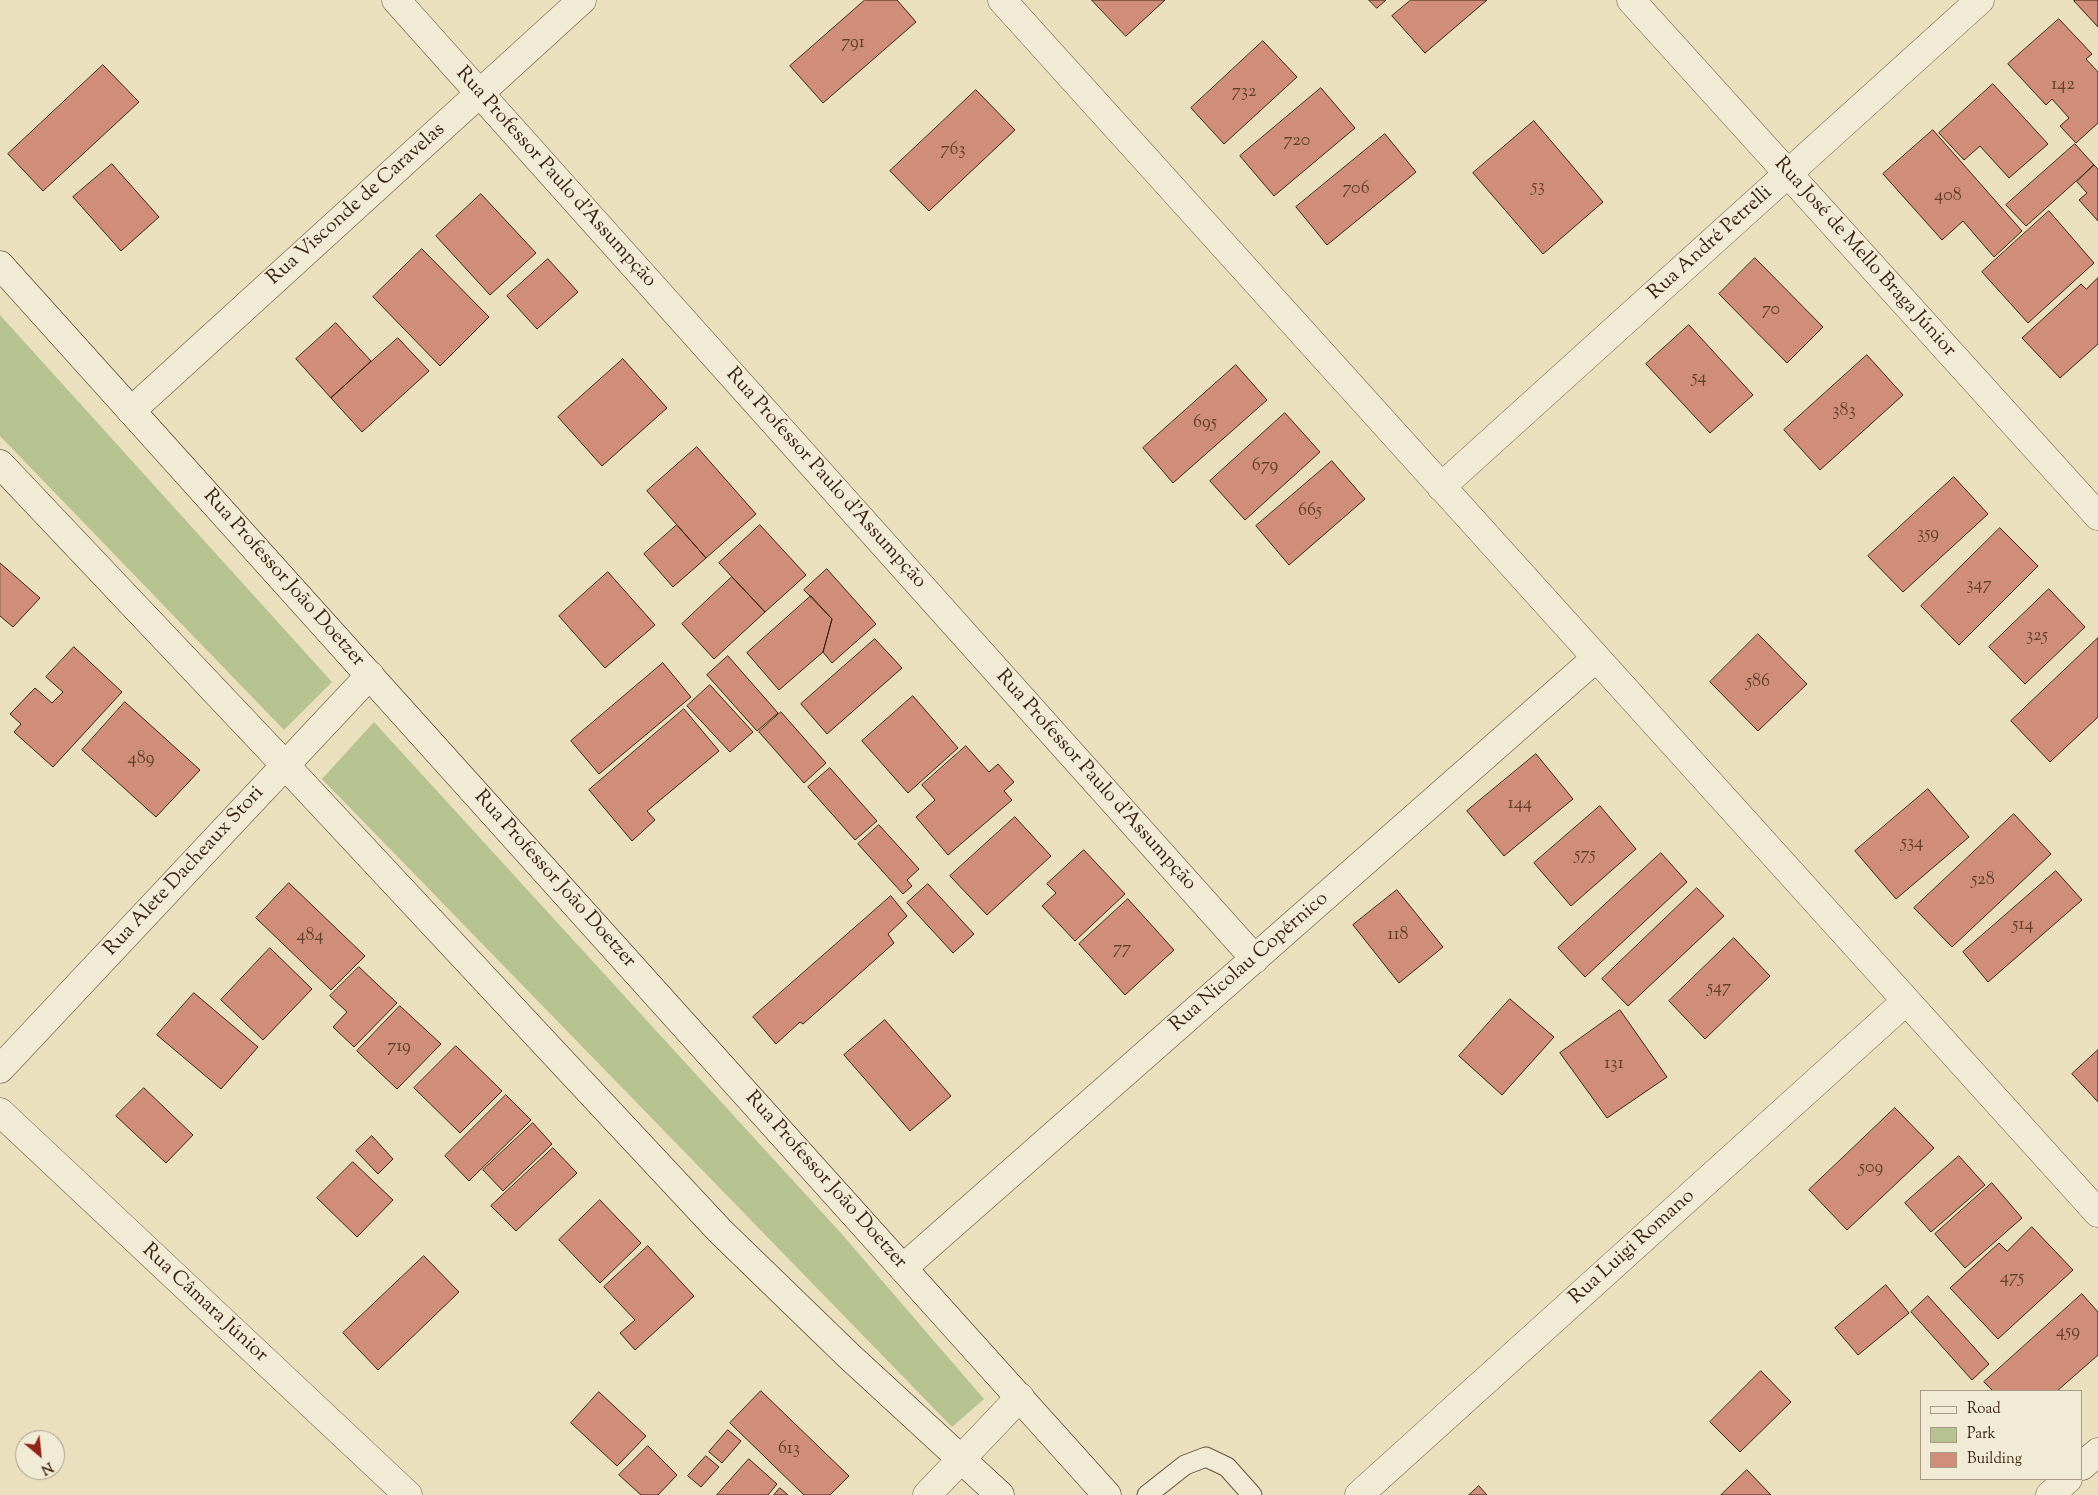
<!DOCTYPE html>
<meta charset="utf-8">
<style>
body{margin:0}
#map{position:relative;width:2098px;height:1495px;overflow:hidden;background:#eae0be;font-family:"Sorts Mill Goudy",serif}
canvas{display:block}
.legend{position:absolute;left:1920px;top:1390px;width:162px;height:90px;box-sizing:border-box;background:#f1ebd5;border:1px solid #a89b86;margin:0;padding:6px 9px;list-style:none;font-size:15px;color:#3b240f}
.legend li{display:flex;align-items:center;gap:10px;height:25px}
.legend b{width:25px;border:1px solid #a89b86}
.north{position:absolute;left:15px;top:1430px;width:50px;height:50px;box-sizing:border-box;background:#f1ebd5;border:1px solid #a89b86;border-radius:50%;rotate:152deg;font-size:14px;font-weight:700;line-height:20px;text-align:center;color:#3b240f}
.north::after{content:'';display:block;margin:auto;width:18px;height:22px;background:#8f2418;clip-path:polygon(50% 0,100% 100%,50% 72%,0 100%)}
</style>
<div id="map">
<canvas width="2098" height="1495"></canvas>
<ul class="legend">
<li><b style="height:6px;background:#f1ebd5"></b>Road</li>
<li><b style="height:14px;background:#b7c291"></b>Park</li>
<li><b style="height:14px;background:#d08e7a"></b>Building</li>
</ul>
<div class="north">N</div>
</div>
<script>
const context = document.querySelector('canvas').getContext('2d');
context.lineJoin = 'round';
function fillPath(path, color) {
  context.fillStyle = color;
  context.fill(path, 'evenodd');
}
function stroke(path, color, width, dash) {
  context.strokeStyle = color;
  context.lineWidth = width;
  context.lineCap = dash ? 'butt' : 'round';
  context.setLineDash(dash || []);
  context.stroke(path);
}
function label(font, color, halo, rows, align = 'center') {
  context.font = font + ' "Sorts Mill Goudy",serif';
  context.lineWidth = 4;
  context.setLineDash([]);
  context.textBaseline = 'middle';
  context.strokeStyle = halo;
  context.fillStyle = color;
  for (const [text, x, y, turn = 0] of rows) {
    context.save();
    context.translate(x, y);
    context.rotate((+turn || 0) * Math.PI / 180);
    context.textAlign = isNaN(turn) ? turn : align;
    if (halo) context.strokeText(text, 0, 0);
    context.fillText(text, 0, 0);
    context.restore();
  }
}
fillPath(new Path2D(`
 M 0,315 L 332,682 L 284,730 L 0,436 Z
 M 374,722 L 840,1232 L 984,1399 L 952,1427 L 322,779 Z`), '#b7c291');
const building = new Path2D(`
 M 865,0 L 897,0 L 916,22 L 823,103 L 790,66 Z
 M 1092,0 L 1165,0 L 1126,36 Z
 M 1369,0 L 1386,0 L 1377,8 Z
 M 1411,0 L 1487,0 L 1425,53 L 1392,16 Z
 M 2076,0 L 2098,0 L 2098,27 L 2074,1 Z
 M 2059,19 L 2092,54 L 2086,59 L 2098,72 L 2098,123 L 2076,143 L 2060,126 L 2069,118 L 2052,99 L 2046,105 L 2008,64 Z
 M 1263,41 L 1297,77 L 1224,144 L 1191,108 Z
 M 103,65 L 139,102 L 43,191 L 8,154 Z
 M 1993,84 L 2048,144 L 2009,178 L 1980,146 L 1964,160 L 1939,133 Z
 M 1321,88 L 1355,128 L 1274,196 L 1240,156 Z
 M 976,90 L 1015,130 L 929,211 L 890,171 Z
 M 1534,121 L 1603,202 L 1543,254 L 1473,173 Z
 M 1933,130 L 2022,231 L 1994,257 L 1963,221 L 1942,240 L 1883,174 Z
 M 1385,134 L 1416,172 L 1327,245 L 1296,207 Z
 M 2075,144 L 2094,165 L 2026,226 L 2006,205 Z
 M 112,164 L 159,217 L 121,251 L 73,197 Z
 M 2094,165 L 2098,169 L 2098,221 L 2079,200 L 2087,193 L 2077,182 Z
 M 481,194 L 536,253 L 490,295 L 436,236 Z
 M 2049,211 L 2094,263 L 2028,323 L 1982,272 Z
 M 422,249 L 489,317 L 440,366 L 373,297 Z
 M 1755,258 L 1823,327 L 1787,363 L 1719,294 Z
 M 548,259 L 578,292 L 537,329 L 507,296 Z
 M 2098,278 L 2098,344 L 2060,378 L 2022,338 L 2081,284 L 2086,289 Z
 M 336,323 L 371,361 L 331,398 L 296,359 Z
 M 1689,325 L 1753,395 L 1710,433 L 1646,364 Z
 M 398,338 L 429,371 L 362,432 L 331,398 Z
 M 1867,355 L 1903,395 L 1820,470 L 1784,430 Z
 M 623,359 L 667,408 L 602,466 L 558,417 Z
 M 1236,365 L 1267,400 L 1173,483 L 1143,448 Z
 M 1285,413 L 1320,452 L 1245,520 L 1210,481 Z
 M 697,447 L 756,514 L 706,558 L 647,491 Z
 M 1332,461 L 1365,499 L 1289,565 L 1256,526 Z
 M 1954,477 L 1988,514 L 1903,592 L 1868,556 Z
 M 677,525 L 706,558 L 673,587 L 644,554 Z
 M 760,525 L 806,575 L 765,612 L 719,563 Z
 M 2000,528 L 2038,566 L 1959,645 L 1921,606 Z
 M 0,563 L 40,598 L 13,627 L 0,616 Z
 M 827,569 L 876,624 L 832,663 L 823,652 L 832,619 L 804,590 Z
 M 608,572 L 655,625 L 605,668 L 559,616 Z
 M 732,577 L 765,612 L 714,659 L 682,624 Z
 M 2049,589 L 2085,627 L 2025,684 L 1989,647 Z
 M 811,596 L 832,619 L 823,652 L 779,690 L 747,653 Z
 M 1758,634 L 1807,684 L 1758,731 L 1710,682 Z
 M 2098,638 L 2098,717 L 2050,762 L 2011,721 Z
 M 875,639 L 902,668 L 827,734 L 801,704 Z
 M 74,647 L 122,692 L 53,767 L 14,732 L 21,724 L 10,714 L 35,688 L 52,703 L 63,692 L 46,677 Z
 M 728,656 L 778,713 L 757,731 L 707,675 Z
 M 663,663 L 691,697 L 599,774 L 571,741 Z
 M 710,685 L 753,732 L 730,752 L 687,706 Z
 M 913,696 L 958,748 L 908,793 L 862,741 Z
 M 125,702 L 200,770 L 156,817 L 82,750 Z
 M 684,709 L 719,751 L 647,811 L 655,820 L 632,841 L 589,790 Z
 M 781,712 L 826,763 L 804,783 L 759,732 Z
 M 966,746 L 989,772 L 998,764 L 1014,782 L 1004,791 L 1012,800 L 948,855 L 916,817 L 935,800 L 922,785 Z
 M 1536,754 L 1573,799 L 1504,856 L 1467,811 Z
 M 830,768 L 877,821 L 855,840 L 808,787 Z
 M 1928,789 L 1969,837 L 1896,899 L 1855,851 Z
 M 1600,806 L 1636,849 L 1571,906 L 1534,863 Z
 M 2014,814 L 2051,854 L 1952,947 L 1914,908 Z
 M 1015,817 L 1051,856 L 987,915 L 950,876 Z
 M 879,825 L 919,869 L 907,880 L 912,886 L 903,894 L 858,844 Z
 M 1084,850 L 1125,894 L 1075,941 L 1042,906 L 1056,893 L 1047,884 Z
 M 1661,853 L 1687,882 L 1585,977 L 1558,948 Z
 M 2056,871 L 2082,900 L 1988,982 L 1963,952 Z
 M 289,883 L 365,956 L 331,990 L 256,918 Z
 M 928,884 L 974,934 L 953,953 L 907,903 Z
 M 1697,888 L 1724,916 L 1628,1006 L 1602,979 Z
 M 1397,890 L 1443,947 L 1399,983 L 1353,925 Z
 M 891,896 L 907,916 L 888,934 L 894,943 L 803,1024 L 800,1022 L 776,1044 L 753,1017 Z
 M 1128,899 L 1174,950 L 1125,995 L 1079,944 Z
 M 1734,938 L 1770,976 L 1705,1039 L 1669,1001 Z
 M 270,948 L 312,989 L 263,1040 L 221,1000 Z
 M 359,967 L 397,1003 L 354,1047 L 333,1027 L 347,1012 L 330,996 Z
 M 194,993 L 258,1047 L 221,1089 L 157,1035 Z
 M 1510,999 L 1554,1037 L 1502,1095 L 1459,1056 Z
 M 400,1006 L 441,1044 L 397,1089 L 357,1051 Z
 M 1620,1010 L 1667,1077 L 1607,1118 L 1560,1053 Z
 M 885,1020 L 951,1096 L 910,1131 L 844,1055 Z
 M 456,1046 L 502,1091 L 460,1133 L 414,1088 Z
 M 2098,1050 L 2098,1102 L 2072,1074 Z
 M 144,1088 L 193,1135 L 166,1163 L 116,1116 Z
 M 506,1095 L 531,1120 L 469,1181 L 445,1156 Z
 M 1895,1108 L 1934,1148 L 1847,1230 L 1809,1190 Z
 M 533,1123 L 552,1144 L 503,1191 L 483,1170 Z
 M 372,1136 L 393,1159 L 378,1174 L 356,1151 Z
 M 553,1148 L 577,1173 L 516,1231 L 491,1206 Z
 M 1959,1156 L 1985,1185 L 1931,1232 L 1905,1203 Z
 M 353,1162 L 393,1200 L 357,1237 L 317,1198 Z
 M 1992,1183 L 2022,1218 L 1965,1268 L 1935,1234 Z
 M 600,1200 L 641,1243 L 600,1283 L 559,1240 Z
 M 2032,1227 L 2073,1270 L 1998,1339 L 1950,1288 L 1999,1243 L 2007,1251 Z
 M 648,1246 L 694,1296 L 635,1350 L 620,1333 L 635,1320 L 604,1287 Z
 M 424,1256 L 459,1292 L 378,1370 L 343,1333 Z
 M 1886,1285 L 1909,1313 L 1858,1355 L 1835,1328 Z
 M 2082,1294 L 2098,1312 L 2098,1355 L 2057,1391 L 1993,1391 L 1984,1382 Z
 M 1928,1296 L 1989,1364 L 1972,1380 L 1911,1312 Z
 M 1761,1371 L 1791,1402 L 1740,1452 L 1710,1422 Z
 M 761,1391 L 849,1476 L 830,1495 L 804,1495 L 730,1423 Z
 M 599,1392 L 646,1436 L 617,1466 L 571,1423 Z
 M 728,1430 L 741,1441 L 722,1463 L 709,1452 Z
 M 648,1446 L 677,1475 L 658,1495 L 641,1495 L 619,1475 Z
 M 706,1456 L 719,1467 L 701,1487 L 688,1476 Z
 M 749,1459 L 777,1484 L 768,1495 L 717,1495 Z
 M 1747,1470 L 1771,1495 L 1721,1495 Z
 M 1479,1486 L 1487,1495 L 1469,1495 Z
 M 780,1488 L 788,1495 L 774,1495 Z`);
fillPath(building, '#d08e7a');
stroke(building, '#3b240f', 1);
const service = new Path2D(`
 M 1147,1495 L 1185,1465 L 1206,1457 L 1227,1467 L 1252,1495`);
const minor = new Path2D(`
 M 396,0 L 1255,959
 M 1002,0 L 2098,1213
 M 1631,0 L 2098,516
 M 131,411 L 582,0
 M 1441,487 L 1980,0
 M 0,1069 L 370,675
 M 0,1112 L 408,1495
 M 903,1268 L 1596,658
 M 2082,1466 L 2098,1452
 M 927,1495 L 1020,1397
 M 1359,1495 L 1906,1001
 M 2050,1495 L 2068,1479`);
const secondary = new Path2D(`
 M 0,265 L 1107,1495
 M 0,464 L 285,765 L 720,1231 L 849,1356 L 1000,1495`);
stroke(service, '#67533b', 21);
stroke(minor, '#67533b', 29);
stroke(secondary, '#3b240f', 29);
stroke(service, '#f1ebd5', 19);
stroke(minor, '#f1ebd5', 28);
stroke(secondary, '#f1ebd5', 28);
label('18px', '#603e2a', null, [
 ["791",853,44],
 ["142",2063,86],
 ["732",1244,93],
 ["720",1297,142],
 ["763",953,151],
 ["53",1538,188],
 ["706",1356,190],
 ["408",1948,197],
 ["70",1771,311],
 ["54",1699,379],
 ["383",1844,412],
 ["695",1205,424],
 ["679",1265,467],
 ["665",1310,512],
 ["359",1928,535],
 ["347",1979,586],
 ["325",2037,637],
 ["586",1758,683],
 ["489",141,760],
 ["144",1520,805],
 ["534",1912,844],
 ["575",1585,856],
 ["528",1983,881],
 ["514",2023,926],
 ["118",1398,936],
 ["484",310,937],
 ["77",1122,950],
 ["547",1719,989],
 ["719",399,1048],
 ["131",1614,1065],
 ["509",1871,1169],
 ["475",2012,1279],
 ["459",2068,1333],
 ["613",789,1450]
]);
label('20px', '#3b240f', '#f1ebd5', [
 ["Rua Professor Paulo d'Assumpção",555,178,48],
 ["Rua Visconde de Caravelas",357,205,-42],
 ["Rua André Petrelli",1711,244,-42],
 ["Rua José de Mello Braga Júnior",1864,258,48],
 ["Rua Professor Paulo d'Assumpção",825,479,48],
 ["Rua Professor João Doetzer",283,579,48],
 ["Rua Professor Paulo d'Assumpção",1095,781,48],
 ["Rua Alete Dacheaux Stori",185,872,-47],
 ["Rua Professor João Doetzer",554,880,48],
 ["Rua Nicolau Copérnico",1250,963,-41],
 ["Rua Professor João Doetzer",825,1181,48],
 ["Rua Luigi Romano",1633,1248,-42],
 ["Rua Câmara Júnior",204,1304,43]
]);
</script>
